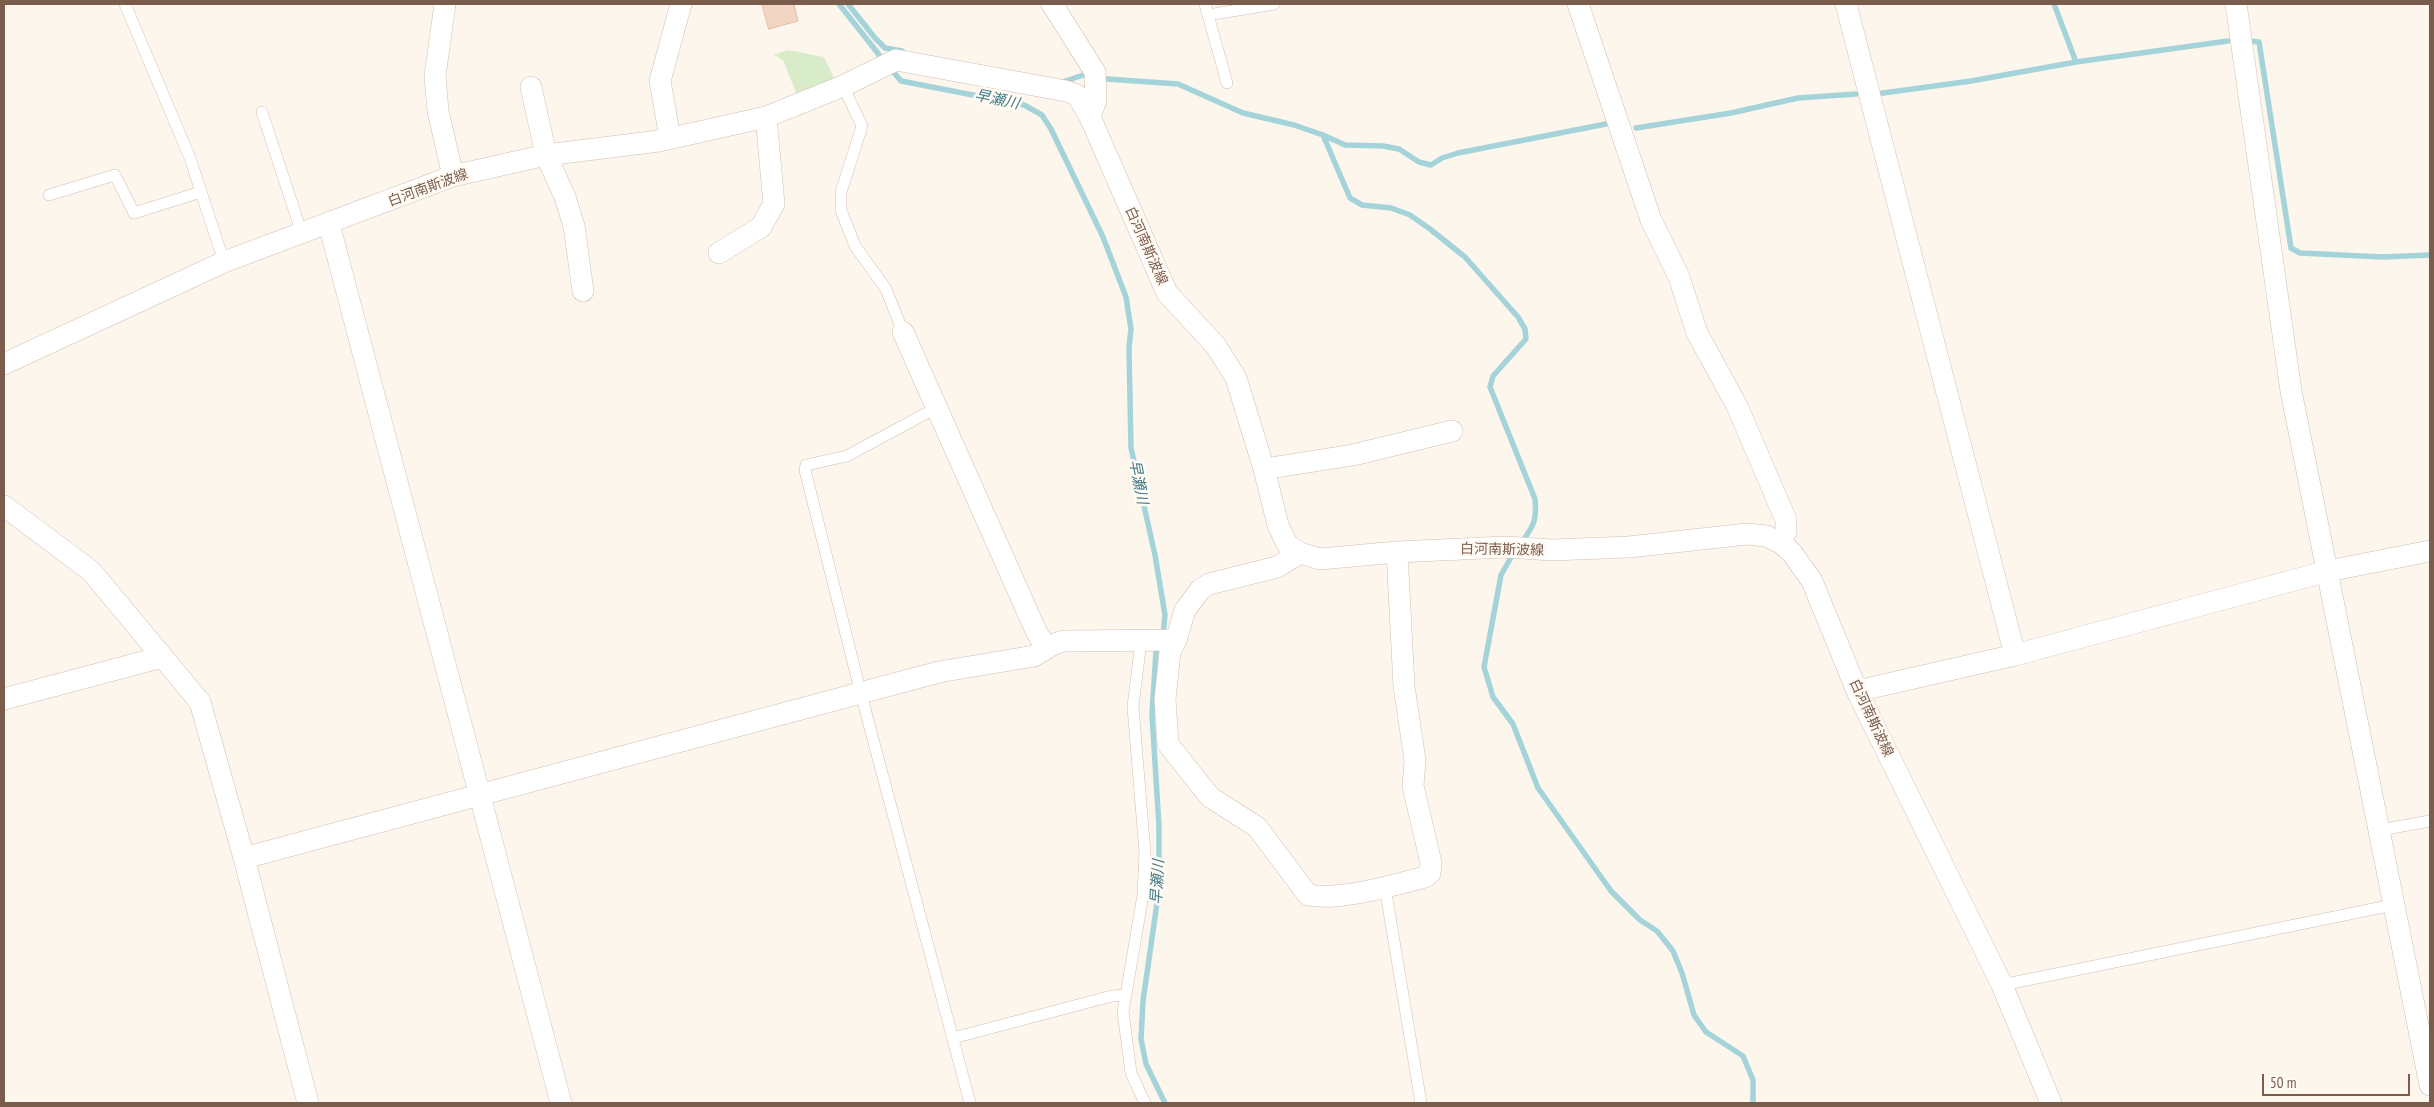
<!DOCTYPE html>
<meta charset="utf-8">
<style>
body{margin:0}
#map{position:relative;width:2434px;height:1107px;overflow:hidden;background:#fdf6ec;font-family:"PT Sans Narrow",sans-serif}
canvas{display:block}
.frame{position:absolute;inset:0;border:5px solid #7a5c4d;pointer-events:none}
.scale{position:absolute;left:2262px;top:1074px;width:148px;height:22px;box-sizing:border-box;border:2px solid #7a5c4d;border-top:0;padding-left:6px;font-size:15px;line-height:18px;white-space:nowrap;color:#7a5c4d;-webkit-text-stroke:4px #fffaf3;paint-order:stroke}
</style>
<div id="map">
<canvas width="2434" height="1107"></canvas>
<div class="frame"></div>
<div class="scale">50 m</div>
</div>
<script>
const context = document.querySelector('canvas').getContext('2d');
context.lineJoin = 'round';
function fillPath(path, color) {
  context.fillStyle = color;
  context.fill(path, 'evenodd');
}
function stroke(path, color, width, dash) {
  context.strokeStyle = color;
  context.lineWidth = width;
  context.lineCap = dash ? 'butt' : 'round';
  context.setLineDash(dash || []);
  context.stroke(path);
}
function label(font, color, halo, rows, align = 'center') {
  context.font = font + ' "PT Sans Narrow","Noto Sans JP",sans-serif';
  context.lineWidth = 5;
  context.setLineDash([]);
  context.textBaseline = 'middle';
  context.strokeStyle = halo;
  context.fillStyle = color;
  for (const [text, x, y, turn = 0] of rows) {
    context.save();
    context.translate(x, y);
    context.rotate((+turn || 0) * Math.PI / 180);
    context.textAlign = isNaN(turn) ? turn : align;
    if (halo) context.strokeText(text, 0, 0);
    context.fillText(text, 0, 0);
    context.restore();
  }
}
fillPath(new Path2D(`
 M 788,50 L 824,57 L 835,80 L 797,95 L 783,60 L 774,55 Z`), '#d8ecc9');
stroke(new Path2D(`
 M 839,4 L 884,61
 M 848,4 L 875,38 L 885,48 L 902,51
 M 2054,4 L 2076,62
 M 2248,41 L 2259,42 L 2291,248 L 2300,253 L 2382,257 L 2430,255
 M 890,68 L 901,81 L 1024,105 L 1042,115 L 1051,129 L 1103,237 L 1126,297 L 1131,329 L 1129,348 L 1131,448 L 1155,555 L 1165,615 L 1163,635
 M 1107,79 L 1178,84 L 1243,113 L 1294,125 L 1323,135 L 1350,198 L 1362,205 L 1391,208 L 1410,215 L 1430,229 L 1465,257 L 1518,317 L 1525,329 L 1526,339 L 1493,376 L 1490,387 L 1535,499 C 1537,520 1534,525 1522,542
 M 1063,82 L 1086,74 L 1084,71
 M 1876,94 L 1971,81 L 2076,62 L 2228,41
 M 1636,128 L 1731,113 L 1798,98 L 1856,94
 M 1323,135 L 1345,145 L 1383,146 L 1399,149 L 1419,162 L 1431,165 L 1442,158 L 1458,153 L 1611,123
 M 1513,554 L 1501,575 L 1484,667 L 1493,697 L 1513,724 L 1538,788 L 1611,891 L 1640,920 L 1657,931 L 1673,951 L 1682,973 L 1694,1015 L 1706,1032 L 1743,1056 L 1753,1080 L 1753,1103
 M 1158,646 L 1156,651 L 1152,715 L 1159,826 L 1159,889 L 1143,1001 L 1141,1039 L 1146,1064 L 1165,1103`), '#a5d3da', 5.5);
const building = new Path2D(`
 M 762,4 L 794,4 L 798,21 L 769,29 Z`);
fillPath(building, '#f3d5c3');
stroke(building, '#e6bba3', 1);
const service = new Path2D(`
 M 125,4 L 190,158 L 224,262
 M 1205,4 L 1227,83
 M 1208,15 L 1274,4
 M 843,86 L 862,126 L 841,192 L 841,210 L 855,246 L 886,289 L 903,332
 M 262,112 L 302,234
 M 49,195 L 115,175 L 134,213 L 201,192
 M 936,408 L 847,456 L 806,465 L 805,470 L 861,694 L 970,1103
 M 1141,641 L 1133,707 L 1145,853 L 1143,895 L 1123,1012 L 1131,1073 L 1145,1103
 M 2380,830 L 2430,821
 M 1385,887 L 1421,1103
 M 2002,985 L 2393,905
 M 953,1038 L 1112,996 L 1126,995`);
const minor = new Path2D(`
 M 445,4 L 435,76 L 438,111 L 453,176
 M 1052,4 L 1095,72 L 1096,100 L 1090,117
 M 1578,4 L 1651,220 L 1679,277 L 1697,333 L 1737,406 L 1786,520 L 1786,531 L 1781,543
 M 1846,4 L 2015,655
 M 2236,4 L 2291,391 L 2430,1085
 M 531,87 L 546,155 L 565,197 L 574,226 L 583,291
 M 670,138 L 660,81 L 681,4
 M 329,224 L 561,1103
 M 719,253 L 761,227 L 774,204 L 766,117
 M 903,332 L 1036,631 L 1046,648
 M 4,364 L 224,262 L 453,176 L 546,155 L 659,141 L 766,117 L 843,86 L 896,60 L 1066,91 L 1077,95 L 1090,117 L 1167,293 L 1216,346 L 1236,378 L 1264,469 L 1278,525 L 1287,544 L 1300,553 L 1320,559 L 1397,552 L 1505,547 L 1552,550 L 1629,547 L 1747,534 L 1766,536 L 1781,543 L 1792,553 L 1812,581 L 1857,691 L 2002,985 L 2051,1103
 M 1264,469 L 1353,455 L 1452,431
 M 4,506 L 91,571 L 200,702 L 244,858 L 308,1103
 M 1300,553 L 1277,567 L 1209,584 L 1201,589 L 1185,610 L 1176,640 L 1170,652 L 1165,699 L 1168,744 L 1210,797 L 1257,827 L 1308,895 C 1340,901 1393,885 1425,877 L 1430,873 L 1431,863 L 1413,786 L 1415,760 L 1404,686 L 1397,552
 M 1857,691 L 2015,655 L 2328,571 L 2430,551
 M 4,699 L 162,657
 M 244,858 L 939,672 L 1034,656 L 1054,644 L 1064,641 L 1176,640`);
stroke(service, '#d1beb0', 12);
stroke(minor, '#d1beb0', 22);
stroke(new Path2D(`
 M 806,4 L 808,6`), '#d9b8a5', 3, [1, 4]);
stroke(service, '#fff', 11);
stroke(minor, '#fff', 21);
label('14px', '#7a5c4d', '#fffaf3', [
 ["白河南斯波線",428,188,-20],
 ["白河南斯波線",1146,246,66],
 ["白河南斯波線",1502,550,1],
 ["白河南斯波線",1871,718,65]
]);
label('italic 15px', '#437c86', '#fffaf3', [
 ["早瀬川",997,100,12],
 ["早瀬川",1138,482,79],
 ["早瀬川",1158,882,-87]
]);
</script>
